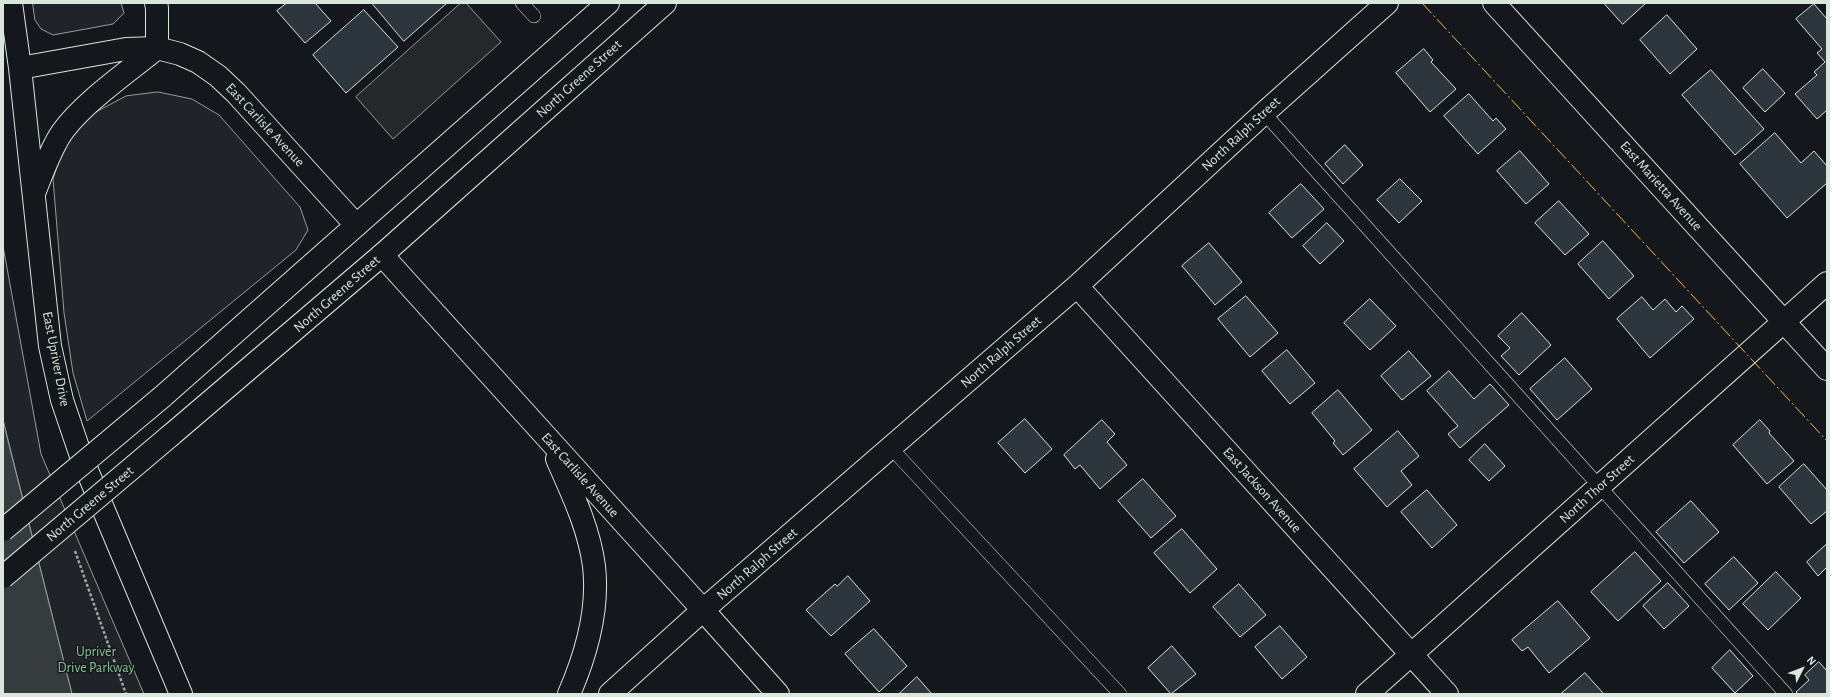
<!DOCTYPE html>
<style>
body{margin:0}
#map{position:relative;width:1830px;height:697px;overflow:hidden;background:#14181c;font-family:"Alegreya Sans",sans-serif}
canvas{display:block}
.frame{position:absolute;inset:0;border:4px solid #d8e6dc;pointer-events:none}
.north{position:absolute;left:1782px;top:649px;width:40px;height:40px;-webkit-text-stroke:3px #14181c;paint-order:stroke;rotate:48deg;font-size:11px;font-weight:700;line-height:16px;text-align:center;color:#d8e6dc}
.north::after{content:'';display:block;margin:auto;width:14px;height:18px;background:#d8e6dc;clip-path:polygon(50% 0,100% 100%,50% 72%,0 100%)}
</style>
<div id="map">
<canvas width="1830" height="697"></canvas>
<div class="frame"></div>
<div class="north">N</div>
</div>
<script>
const context = document.querySelector('canvas').getContext('2d');
context.lineJoin = 'round';
function fillPath(path, color) {
  context.fillStyle = color;
  context.fill(path, 'evenodd');
}
function stroke(path, color, width, dash) {
  context.strokeStyle = color;
  context.lineWidth = width;
  context.lineCap = dash ? 'butt' : 'round';
  context.setLineDash(dash || []);
  context.stroke(path);
}
function label(font, color, halo, rows, align = 'center') {
  context.font = font + ' "Alegreya Sans",sans-serif';
  context.lineWidth = 3;
  context.setLineDash([]);
  context.textBaseline = 'middle';
  context.strokeStyle = halo;
  context.fillStyle = color;
  for (const [text, x, y, turn = 0] of rows) {
    context.save();
    context.translate(x, y);
    context.rotate((+turn || 0) * Math.PI / 180);
    context.textAlign = isNaN(turn) ? turn : align;
    if (halo) context.strokeText(text, 0, 0);
    context.fillText(text, 0, 0);
    context.restore();
  }
}
const green = new Path2D(`
 M 33,3 L 121,3 L 124,13 L 113,24 L 53,35 L 41,29 L 35,20 Z
 M 158,92 L 192,99 L 219,115 L 300,207 L 308,230 L 296,250 L 87,421 L 73,373 L 64,313 L 53,179 L 64,145 L 94,113 L 126,96 Z
 M 3,246 L 41,454 L 144,694 L 72,694 L 3,420 Z`);
fillPath(green, '#202428');
stroke(green, '#939e99', 1);
const parking = new Path2D(`
 M 461,3 L 466,3 L 501,42 L 393,139 L 356,97 Z`);
fillPath(parking, '#24282b');
stroke(parking, '#939e99', 1);
const water = new Path2D(`
 M 3,420 L 11,453 L 72,694 L 3,694 Z`);
fillPath(water, '#363b3e');
stroke(water, '#939e99', 1);
const building = new Path2D(`
 M 287,3 L 315,3 L 331,21 L 305,43 L 277,11 Z
 M 372,3 L 447,3 L 404,41 Z
 M 1604,3 L 1646,3 L 1623,24 Z
 M 1814,4 L 1827,19 L 1827,110 L 1817,119 L 1795,94 L 1817,75 L 1814,72 L 1825,62 L 1817,53 L 1822,49 L 1796,19 Z
 M 364,10 L 398,47 L 346,93 L 313,55 Z
 M 1667,15 L 1697,49 L 1670,74 L 1640,40 Z
 M 1424,49 L 1433,60 L 1431,62 L 1456,89 L 1430,112 L 1396,73 Z
 M 1763,69 L 1785,93 L 1765,112 L 1743,88 Z
 M 1711,70 L 1764,129 L 1735,155 L 1682,95 Z
 M 1469,94 L 1493,121 L 1496,118 L 1506,129 L 1478,154 L 1444,116 Z
 M 1775,133 L 1801,163 L 1814,151 L 1827,166 L 1827,183 L 1787,218 L 1740,164 Z
 M 1345,145 L 1363,165 L 1343,184 L 1325,164 Z
 M 1520,151 L 1549,184 L 1526,204 L 1497,171 Z
 M 1400,179 L 1422,201 L 1399,223 L 1377,200 Z
 M 1301,184 L 1324,209 L 1292,238 L 1269,213 Z
 M 1559,201 L 1589,234 L 1565,255 L 1535,223 Z
 M 1327,223 L 1344,241 L 1320,264 L 1303,246 Z
 M 1603,241 L 1634,276 L 1609,299 L 1578,264 Z
 M 1209,243 L 1242,282 L 1215,305 L 1182,266 Z
 M 1246,296 L 1278,333 L 1250,357 L 1218,319 Z
 M 1642,297 L 1653,310 L 1665,299 L 1676,312 L 1682,306 L 1694,319 L 1650,358 L 1617,319 Z
 M 1370,299 L 1396,326 L 1370,350 L 1344,323 Z
 M 1522,313 L 1551,345 L 1519,375 L 1501,356 L 1510,348 L 1498,336 Z
 M 1287,350 L 1315,383 L 1290,404 L 1262,371 Z
 M 1409,351 L 1431,376 L 1402,400 L 1381,376 Z
 M 1565,358 L 1592,389 L 1557,420 L 1530,389 Z
 M 1449,371 L 1474,399 L 1490,384 L 1509,405 L 1460,448 L 1448,434 L 1458,426 L 1427,391 Z
 M 1338,390 L 1372,430 L 1343,455 L 1333,443 L 1335,441 L 1312,413 Z
 M 1025,419 L 1052,449 L 1025,473 L 998,443 Z
 M 1102,420 L 1115,434 L 1107,442 L 1127,465 L 1100,489 L 1080,465 L 1075,469 L 1064,455 Z
 M 1760,420 L 1770,431 L 1769,433 L 1794,461 L 1767,484 L 1733,445 Z
 M 1398,431 L 1419,456 L 1401,471 L 1412,485 L 1387,507 L 1354,469 Z
 M 1485,444 L 1505,466 L 1489,481 L 1469,460 Z
 M 1804,464 L 1827,490 L 1827,511 L 1811,524 L 1779,487 Z
 M 1143,479 L 1176,516 L 1151,538 L 1118,501 Z
 M 1427,490 L 1457,525 L 1432,548 L 1401,512 Z
 M 1691,501 L 1719,532 L 1684,563 L 1656,532 Z
 M 1182,529 L 1217,569 L 1190,593 L 1154,553 Z
 M 1827,544 L 1827,567 L 1818,576 L 1807,562 Z
 M 1635,552 L 1661,581 L 1618,621 L 1591,592 Z
 M 1734,557 L 1758,583 L 1729,610 L 1705,584 Z
 M 1776,572 L 1801,598 L 1768,630 L 1743,604 Z
 M 848,576 L 870,601 L 831,636 L 806,610 L 835,584 L 837,586 Z
 M 1668,583 L 1689,606 L 1664,629 L 1643,606 Z
 M 1239,584 L 1266,615 L 1240,637 L 1213,607 Z
 M 1558,601 L 1590,638 L 1549,673 L 1528,647 L 1522,651 L 1512,640 Z
 M 1280,626 L 1307,657 L 1282,679 L 1255,647 Z
 M 874,629 L 907,666 L 879,692 L 845,654 Z
 M 1172,646 L 1196,674 L 1171,694 L 1148,668 Z
 M 1730,650 L 1753,676 L 1735,693 L 1712,668 Z
 M 1819,662 L 1827,671 L 1827,694 L 1798,694 L 1796,692 L 1809,680 L 1805,675 Z
 M 1585,673 L 1604,694 L 1561,694 Z
 M 917,677 L 932,694 L 899,694 Z`);
fillPath(building, '#2c363c');
stroke(building, '#d8e6dc', 1);
const service = new Path2D(`
 M 522,3 L 534,16
 M 1264,113 L 1786,694
 M 891,448 L 1120,694`);
const minor = new Path2D(`
 M 156,3 L 157,8 L 157,48
 M 1494,3 L 1827,369
 M 1077,286 L 1447,694
 M 778,694 L 703,610 L 1077,286 L 1264,113 L 1387,3
 M 1367,694 L 1827,283`);
const tertiary = new Path2D(`
 M 11,3 L 20,68 L 50,346 L 62,400 L 81,456 L 181,694
 M 20,68 L 126,49 L 157,48 L 180,54 L 198,62 L 218,76 L 236,93 L 356,225
 M 35,191 C 42,173 49,154 59,137 C 78,106 128,72 157,48
 M 382,255 L 703,610 L 610,694
 M 557,459 C 572,493 589,528 594,566 C 599,609 586,655 569,694`);
const primary = new Path2D(`
 M 162,397 L 608,3
 M 171,435 L 382,255 L 665,3`);
stroke(service, '#d8e6dc', 14);
stroke(minor, '#d8e6dc', 24);
stroke(tertiary, '#d8e6dc', 24);
stroke(primary, '#d8e6dc', 24);
stroke(new Path2D(`
 M 75,551 L 126,694`), '#9da8a2', 2.5, [3, 2]);
stroke(service, '#14181c', 13);
stroke(minor, '#14181c', 22);
stroke(tertiary, '#14181c', 22);
stroke(primary, '#14181c', 22);
const primaryBridge = new Path2D(`
 M 3,530 L 162,397
 M 3,577 L 171,435`);
stroke(primaryBridge, '#d8e6dc', 24, []);
stroke(primaryBridge, '#14181c', 22);
stroke(new Path2D(`
 M 1422,3 L 1827,441`), '#ffb74d', 1, [14, 3, 2, 3]);
label('14px', '#d8e6dc', '#14181c', [
 ["North Greene Street",579,79,-42],
 ["East Carlisle Avenue",265,125,47],
 ["North Ralph Street",1241,134,-43],
 ["East Marietta Avenue",1661,186,48],
 ["North Greene Street",337,294,-41],
 ["North Ralph Street",1001,352,-41],
 ["East Upriver Drive",56,359,79],
 ["East Carlisle Avenue",580,475,48],
 ["North Thor Street",1597,489,-42],
 ["East Jackson Avenue",1262,490,48],
 ["North Greene Street",90,504,-40],
 ["North Ralph Street",757,564,-41]
]);
label('14px', '#8ac095', '#14181c', [
 ["Upriver",96,652],
 ["Drive Parkway",96,668]
]);
</script>
